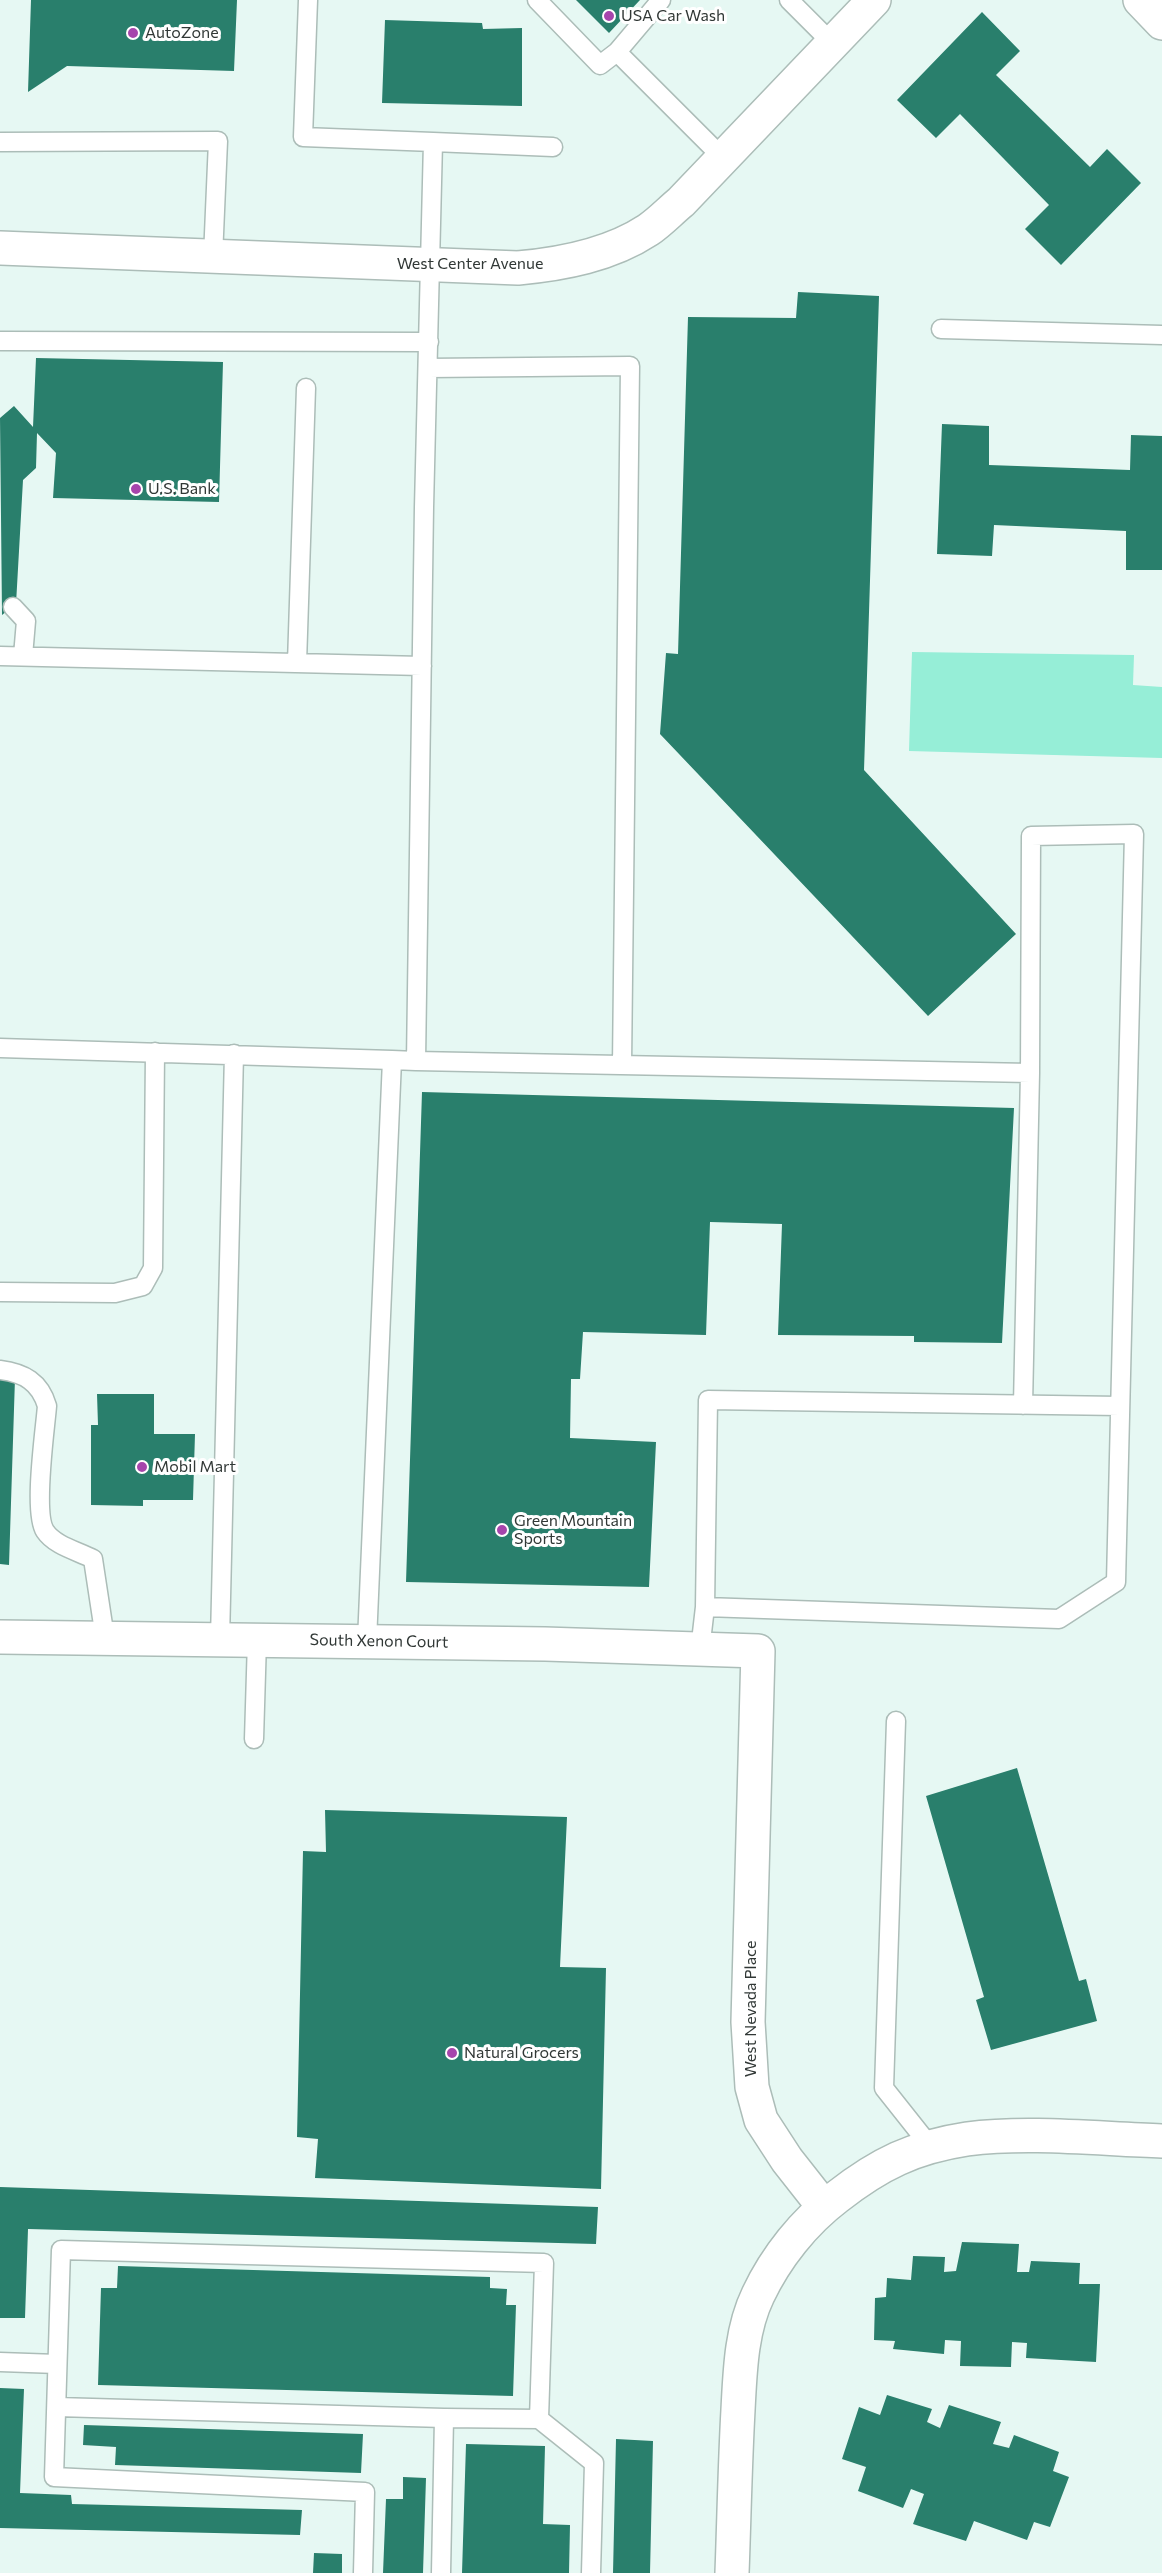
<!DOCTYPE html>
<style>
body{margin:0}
canvas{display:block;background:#e6f8f3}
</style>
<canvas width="1162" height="2573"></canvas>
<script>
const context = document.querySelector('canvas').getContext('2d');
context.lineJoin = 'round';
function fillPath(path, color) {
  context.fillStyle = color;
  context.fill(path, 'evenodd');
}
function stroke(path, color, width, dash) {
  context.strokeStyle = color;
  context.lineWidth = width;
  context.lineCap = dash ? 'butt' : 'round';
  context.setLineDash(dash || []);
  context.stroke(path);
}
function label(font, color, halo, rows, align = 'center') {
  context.font = font + ' Commissioner,sans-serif';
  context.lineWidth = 6;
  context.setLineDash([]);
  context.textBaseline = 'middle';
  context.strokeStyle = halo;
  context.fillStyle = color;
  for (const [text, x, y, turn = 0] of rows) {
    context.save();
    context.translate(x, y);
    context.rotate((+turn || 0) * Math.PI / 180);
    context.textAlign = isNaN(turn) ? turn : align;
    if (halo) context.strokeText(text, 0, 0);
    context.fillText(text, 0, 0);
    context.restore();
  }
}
fillPath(new Path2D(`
 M 912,652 L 1134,655 L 1133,685 L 1162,687 L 1162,758 L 909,751 Z`), '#96eed7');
fillPath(new Path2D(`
 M 31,0 L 237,0 L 234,71 L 67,66 L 28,92 Z
 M 576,0 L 640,0 L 609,33 Z
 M 982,12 L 1020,51 L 996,75 L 1090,167 L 1107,149 L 1141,183 L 1061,265 L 1025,229 L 1049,205 L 960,114 L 936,138 L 897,100 Z
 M 385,20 L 482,23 L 483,29 L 522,28 L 522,106 L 382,103 Z
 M 798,292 L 879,296 L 864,770 L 1016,934 L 928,1016 L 660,734 L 666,653 L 678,654 L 688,317 L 796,318 Z
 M 36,358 L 223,362 L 219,502 L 53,498 L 56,453 L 37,433 L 36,468 L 23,480 L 16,604 L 2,615 L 0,418 L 14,406 L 33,427 Z
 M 942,424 L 989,426 L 989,465 L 1130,470 L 1131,435 L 1162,436 L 1162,570 L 1126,570 L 1126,531 L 994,525 L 992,556 L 937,554 Z
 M 422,1092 L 1014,1108 L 1002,1343 L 914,1342 L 914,1336 L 778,1335 L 782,1224 L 710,1222 L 706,1335 L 583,1332 L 580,1379 L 571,1379 L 570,1438 L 656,1442 L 649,1587 L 406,1582 Z
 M 0,1378 L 15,1378 L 9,1565 L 0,1564 Z
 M 97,1394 L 154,1394 L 154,1434 L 195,1434 L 193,1500 L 143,1500 L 143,1506 L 91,1505 L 91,1425 L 98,1425 Z
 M 1017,1768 L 1079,1981 L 1086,1979 L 1097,2021 L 991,2050 L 976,2000 L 984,1997 L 926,1796 Z
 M 325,1810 L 567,1817 L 560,1967 L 606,1968 L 601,2189 L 315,2178 L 318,2139 L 297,2137 L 303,1851 L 326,1852 Z
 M 0,2187 L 598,2207 L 596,2244 L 28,2229 L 25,2318 L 0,2318 Z
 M 962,2242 L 1019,2244 L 1017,2272 L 1029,2272 L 1031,2261 L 1080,2263 L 1079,2284 L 1100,2284 L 1096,2362 L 1026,2358 L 1027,2343 L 1012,2342 L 1011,2367 L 960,2366 L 961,2341 L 945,2340 L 944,2354 L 893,2349 L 895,2341 L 874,2340 L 875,2298 L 886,2297 L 887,2278 L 911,2280 L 913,2256 L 945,2257 L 944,2272 L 956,2271 Z
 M 118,2266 L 490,2277 L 490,2288 L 507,2289 L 506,2305 L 516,2305 L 513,2396 L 98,2385 L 101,2288 L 117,2288 Z
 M 0,2388 L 24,2389 L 20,2493 L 71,2495 L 72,2504 L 302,2510 L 300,2535 L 0,2528 Z
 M 887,2395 L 932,2409 L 927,2422 L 940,2428 L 949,2405 L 1001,2422 L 993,2444 L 1009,2448 L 1014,2435 L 1059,2452 L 1053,2471 L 1069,2477 L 1050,2527 L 1034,2522 L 1027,2540 L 974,2521 L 966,2541 L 913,2524 L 924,2494 L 911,2489 L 903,2508 L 858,2491 L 866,2467 L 842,2459 L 859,2407 L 880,2415 Z
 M 84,2425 L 363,2434 L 361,2473 L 115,2465 L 116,2447 L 83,2445 Z
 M 616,2439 L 653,2441 L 650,2573 L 613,2573 Z
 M 466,2444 L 545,2446 L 543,2524 L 570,2525 L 569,2573 L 462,2573 Z
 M 403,2477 L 426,2478 L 423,2573 L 383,2573 L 386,2499 L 403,2499 Z
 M 314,2553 L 342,2554 L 342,2573 L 313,2573 Z`), '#297f6c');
const lane = new Path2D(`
 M 308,0 L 303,137 L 433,142
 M 537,0 L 600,65 L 617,52 L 661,0
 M 789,0 L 832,43
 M 617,52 L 723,158
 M 0,142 L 218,141 L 213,257
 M 941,329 L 1162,335
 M 0,341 L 429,342
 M 428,368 L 630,366 L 622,1065
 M 13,607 L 26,621 L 23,656
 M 0,656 L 422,666
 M 297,663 L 306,388
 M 0,1048 L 392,1060 L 367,1641
 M 392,1060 L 416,1061 L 424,507 L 433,142 L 553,147
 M 416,1061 L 1030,1073 L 1031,836 L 1134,834 L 1116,1582 L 1059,1619 L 705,1607 L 700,1650
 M 0,1292 L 115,1293 L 143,1286 L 153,1268 L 155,1052
 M 0,1370 C 24,1373 40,1382 47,1406 C 45,1431 33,1512 45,1531 C 55,1546 78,1551 93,1559 L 105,1638
 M 1023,1405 L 1030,1073
 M 705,1607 L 708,1400 L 1120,1406
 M 220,1639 L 234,1054
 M 896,1721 L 884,2088 L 930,2146
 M 254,1739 L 257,1640
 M 0,2362 L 57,2364
 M 57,2407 L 444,2418 L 539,2419
 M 363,2573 L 365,2492 L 54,2477 L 61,2250 L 544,2263 L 539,2419 L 594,2463 L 591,2573
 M 441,2573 L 444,2418`);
const street = new Path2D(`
 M 1140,0 L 1162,23
 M 0,248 L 518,268 C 563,264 610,255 648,230 C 660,222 670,211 681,202 L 874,0
 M 0,1637 L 545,1644 L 758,1651 L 748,2022 L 752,2087 L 761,2120 L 787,2160 L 824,2207
 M 732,2573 C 734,2519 735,2464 738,2410 C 740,2372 741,2330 758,2295 C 776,2257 804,2222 837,2197 C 879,2164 914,2147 967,2139 C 1029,2131 1099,2139 1162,2141`);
stroke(lane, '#acbdb8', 21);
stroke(street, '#acbdb8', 36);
stroke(lane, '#fff', 18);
stroke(street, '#fff', 33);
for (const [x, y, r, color] of [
 [609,16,6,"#a645ac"],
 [133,33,6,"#a645ac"],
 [136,489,6,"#a645ac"],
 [142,1467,6,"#a645ac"],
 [502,1530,6,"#a645ac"],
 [452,2053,6,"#a645ac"]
]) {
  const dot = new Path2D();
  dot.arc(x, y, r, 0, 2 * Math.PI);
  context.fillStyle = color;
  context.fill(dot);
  stroke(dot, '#fff', 2);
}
label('16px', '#313836', '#fff', [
 ["USA Car Wash",621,16],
 ["AutoZone",145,33],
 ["U.S. Bank",148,489],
 ["Mobil Mart",154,1467],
 ["Green Mountain",514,1521],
 ["Sports",514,1539],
 ["Natural Grocers",464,2053]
], 'left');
label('16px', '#313836', '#fff', [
 ["West Center Avenue",470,264],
 ["South Xenon Court",379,1641,1],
 ["West Nevada Place",751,2009,-90]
]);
</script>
